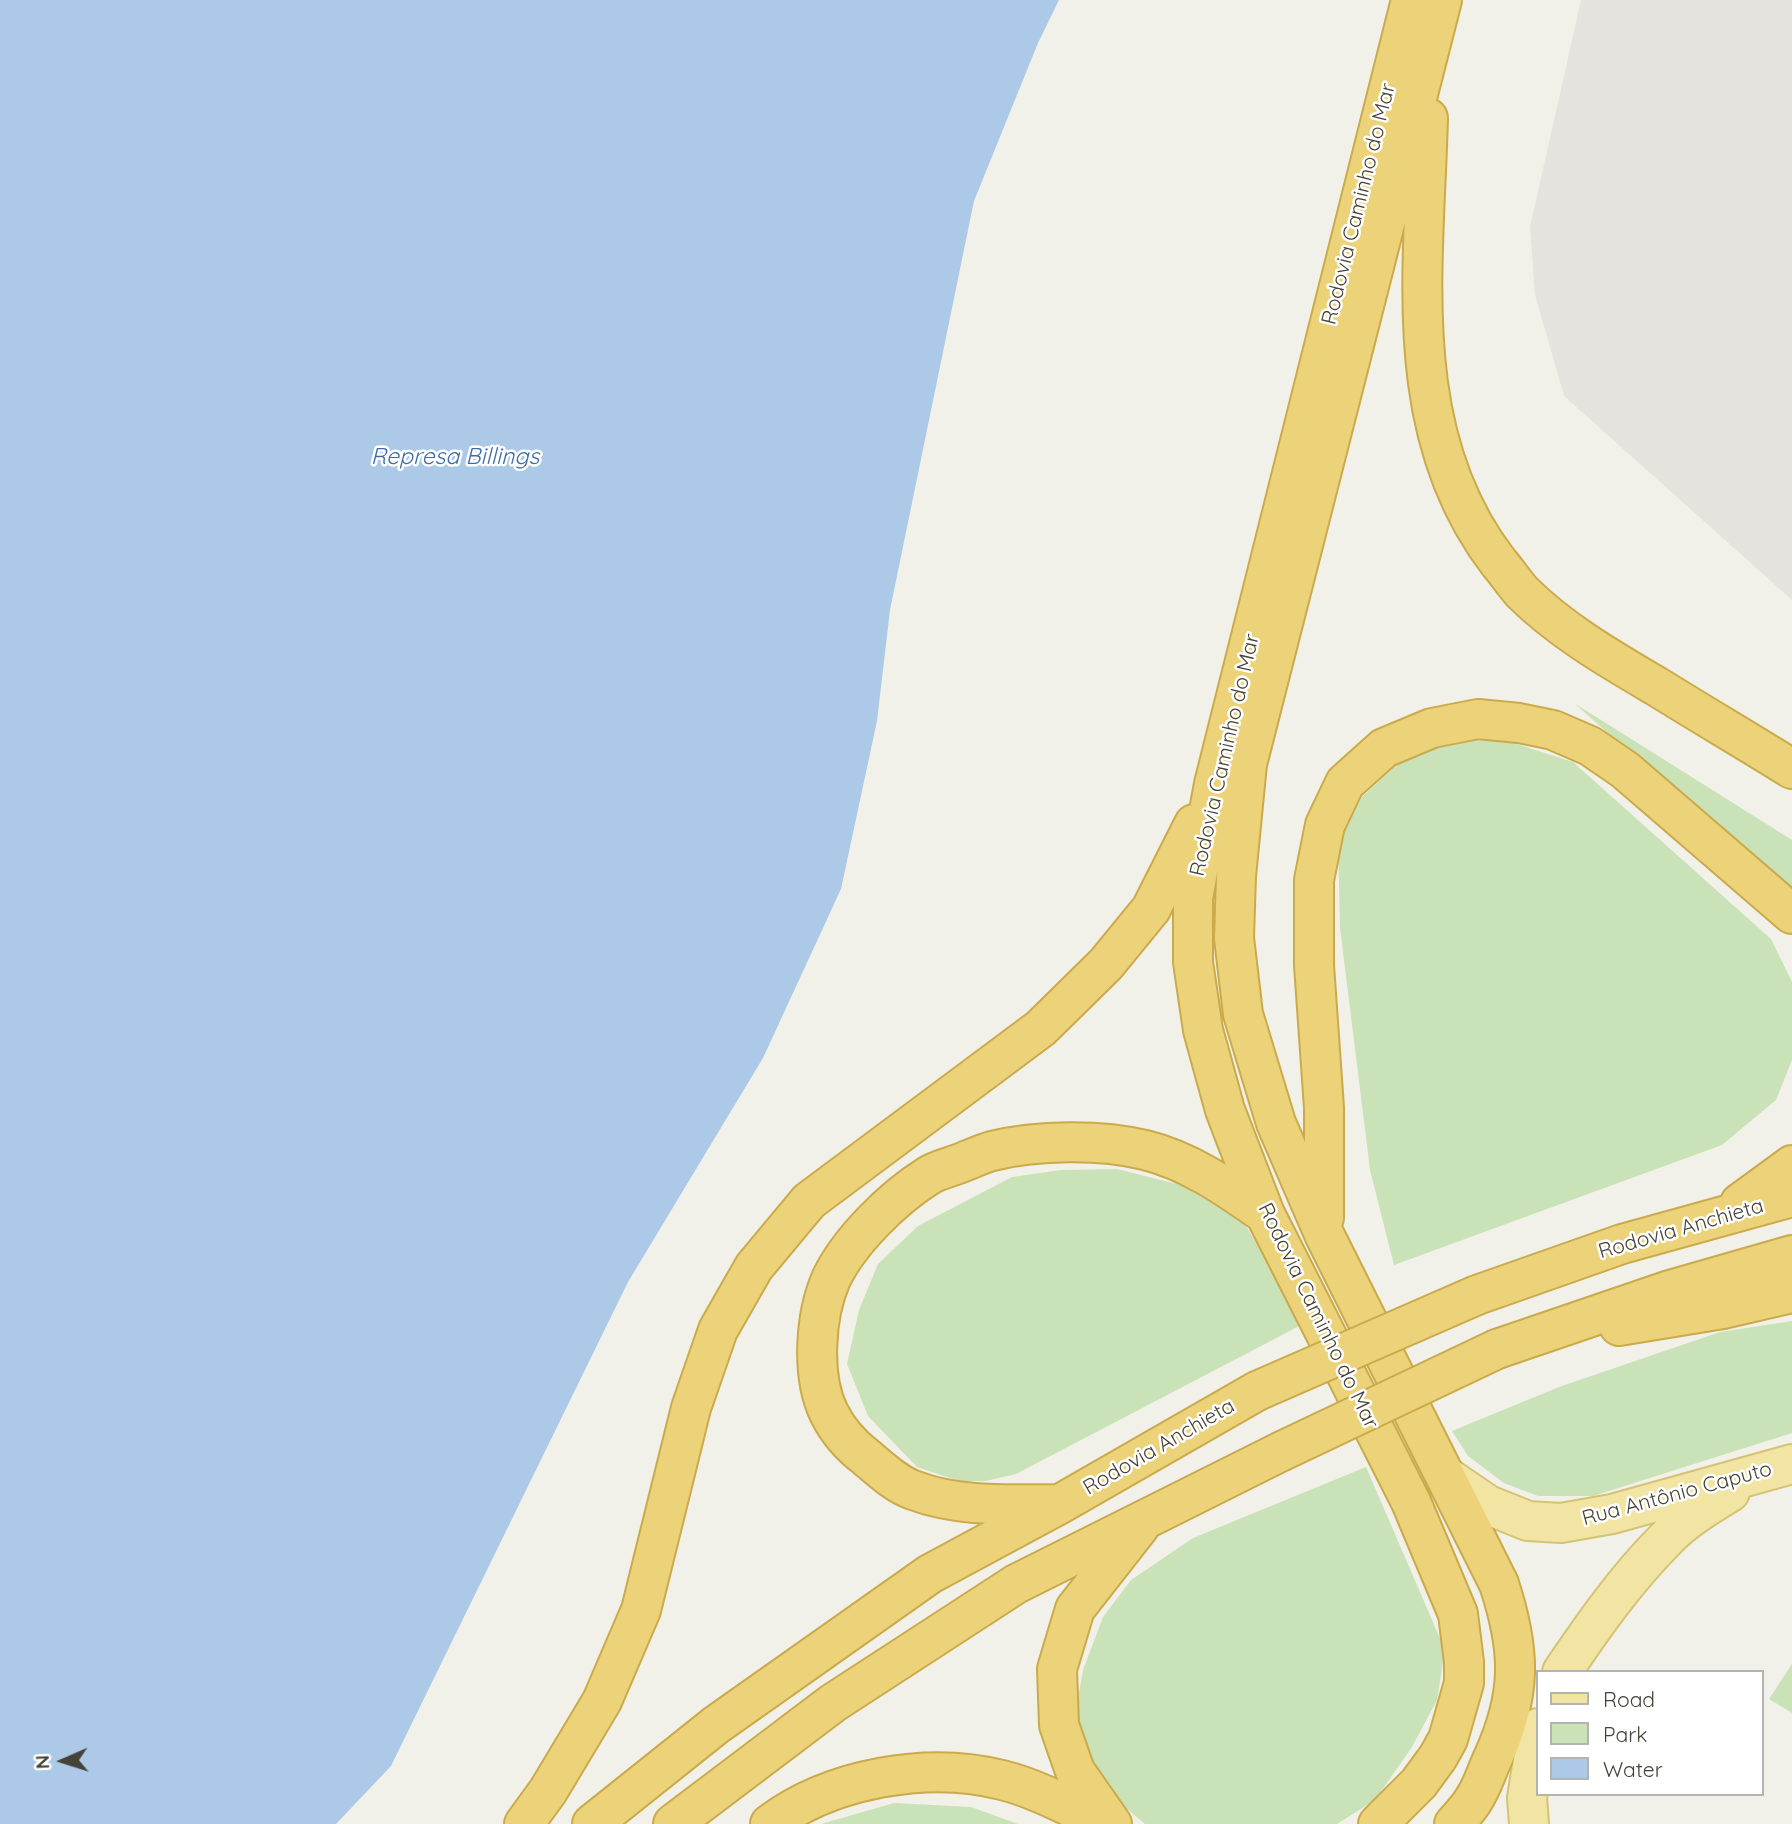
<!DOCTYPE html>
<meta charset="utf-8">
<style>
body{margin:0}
#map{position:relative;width:1792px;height:1824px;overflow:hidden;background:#f2f1e9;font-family:Quicksand,sans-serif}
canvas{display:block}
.legend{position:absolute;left:1536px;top:1670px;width:228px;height:126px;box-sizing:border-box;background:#fff;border:2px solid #b5b3af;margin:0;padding:9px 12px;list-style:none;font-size:21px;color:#454238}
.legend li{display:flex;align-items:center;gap:14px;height:35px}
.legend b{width:35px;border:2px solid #b5b3af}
.north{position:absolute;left:28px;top:1726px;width:70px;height:70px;-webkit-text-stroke:5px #fff;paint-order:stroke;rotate:267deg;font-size:19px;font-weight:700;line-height:28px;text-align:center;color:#454238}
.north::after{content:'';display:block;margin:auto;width:24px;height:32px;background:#454238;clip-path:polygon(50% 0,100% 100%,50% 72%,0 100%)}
</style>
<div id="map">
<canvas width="1792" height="1824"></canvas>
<ul class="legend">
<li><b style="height:9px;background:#f2e4a3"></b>Road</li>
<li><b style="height:19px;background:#cae2b7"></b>Park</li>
<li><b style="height:19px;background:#adc9e8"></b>Water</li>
</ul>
<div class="north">N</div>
</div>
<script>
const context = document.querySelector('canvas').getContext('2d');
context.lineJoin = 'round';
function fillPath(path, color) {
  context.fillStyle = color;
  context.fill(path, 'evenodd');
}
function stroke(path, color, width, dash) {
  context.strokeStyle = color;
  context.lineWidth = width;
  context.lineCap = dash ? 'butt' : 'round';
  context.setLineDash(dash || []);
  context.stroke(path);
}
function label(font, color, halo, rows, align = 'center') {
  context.font = font + ' Quicksand,sans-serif';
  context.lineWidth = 5;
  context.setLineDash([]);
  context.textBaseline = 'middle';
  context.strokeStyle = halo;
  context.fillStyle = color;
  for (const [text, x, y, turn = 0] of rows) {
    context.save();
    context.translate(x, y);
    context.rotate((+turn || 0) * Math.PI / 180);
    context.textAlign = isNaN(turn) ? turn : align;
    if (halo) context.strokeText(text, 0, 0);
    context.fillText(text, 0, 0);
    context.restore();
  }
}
fillPath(new Path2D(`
 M 1581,0 L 1792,0 L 1792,600 L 1564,396 L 1535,295 L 1530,227 Z`), '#e5e3de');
fillPath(new Path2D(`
 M 1574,703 L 1792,840 L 1792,896 Z
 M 1476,731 L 1573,762 L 1771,939 L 1792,982 L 1792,1060 L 1776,1100 L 1722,1145 L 1394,1265 L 1370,1170 L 1340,928 L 1338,841 L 1362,797 L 1404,758 Z
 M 1117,1169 L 1185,1186 L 1241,1218 L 1305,1323 L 1016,1474 L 986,1481 L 959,1481 L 917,1467 L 868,1416 L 847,1364 L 859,1310 L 878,1264 L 918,1226 L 1012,1177 L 1061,1170 Z
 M 1792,1321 L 1792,1433 L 1593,1496 L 1538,1496 L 1504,1483 L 1468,1456 L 1452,1431 L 1559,1387 L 1720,1332 Z
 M 1366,1467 L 1445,1650 L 1437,1700 L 1412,1747 L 1375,1800 L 1337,1824 L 1145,1824 L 1109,1794 L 1079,1745 L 1077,1704 L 1083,1670 L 1103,1617 L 1131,1580 L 1193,1538 Z
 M 1792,1664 L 1792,1713 L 1769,1699 Z
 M 894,1803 L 971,1807 L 1018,1824 L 821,1824 Z`), '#cae2b7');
fillPath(new Path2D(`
 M 0,0 L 1059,0 L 1038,43 L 974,201 L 890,610 L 877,721 L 841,889 L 763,1058 L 628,1282 L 391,1766 L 336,1824 L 0,1824 Z`), '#adc9e8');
const major = new Path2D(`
 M 1447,1477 L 1488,1505 L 1528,1521 L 1561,1523 L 1612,1514 L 1792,1464
 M 1562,1672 C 1593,1626 1626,1579 1665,1540 C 1683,1520 1708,1506 1730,1492
 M 1529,1824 L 1527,1798 L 1538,1728`);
const highway = new Path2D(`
 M 1442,0 L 1247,764 L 1236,876 L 1234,938 L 1243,1014 L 1276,1123 L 1324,1234 L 1499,1584 C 1521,1651 1522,1695 1492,1760 C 1486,1773 1482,1787 1474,1799 C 1469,1808 1461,1816 1454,1824
 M 1428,118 C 1424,270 1399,434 1499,563 C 1507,572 1514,583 1522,592 C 1560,630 1610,659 1656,686 C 1701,714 1747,741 1792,769
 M 1740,1203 L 1792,1165
 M 1324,1218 L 1324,1108 L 1314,965 L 1314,880 L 1325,825 L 1345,783 L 1384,748 L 1432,728 L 1478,719 L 1519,723 L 1553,730 L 1590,746 L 1625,770 L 1792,914
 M 1477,1295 L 1622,1244 L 1792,1197
 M 1619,1326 L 1723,1309 L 1792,1293
 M 1497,1349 L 1670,1290 L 1792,1255
 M 1060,1504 C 1011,1504 960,1508 913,1490 C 896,1484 880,1469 866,1457 C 850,1445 838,1431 829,1413 C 811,1376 815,1316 831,1279 C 849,1241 893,1198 928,1176 C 937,1170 948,1168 958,1164 C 969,1160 981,1154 992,1151 C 1037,1140 1100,1139 1145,1150 C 1190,1161 1228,1188 1265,1214
 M 524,1824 L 548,1791 L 602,1701 L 641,1610 L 691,1408 L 718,1330 L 754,1267 L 809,1201 L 1041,1028 L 1106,964 L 1151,909 L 1194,824
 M 592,1824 L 716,1725 L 930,1574 L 1060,1504 L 1257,1391
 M 673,1824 L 833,1703 L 1016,1584 L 1280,1452
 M 770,1824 C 831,1778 928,1761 1002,1780 C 1038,1789 1072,1808 1106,1824
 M 1112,1824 L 1075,1771 L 1059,1725 L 1057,1669 L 1075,1609 L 1140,1526
 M 1378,1824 L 1419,1783 L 1438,1757 L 1448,1739 L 1464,1683 L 1464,1662 L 1458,1614 L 1411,1502 L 1265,1214 L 1225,1110 L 1203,1030 L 1193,962 L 1193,898 L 1214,784 L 1411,0`);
stroke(major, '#d5c374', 42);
stroke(highway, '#caaa4b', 42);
stroke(major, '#f2e4a3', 38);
stroke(highway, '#ecd37a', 38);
const highwayBridge = new Path2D(`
 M 1257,1391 L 1477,1295
 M 1280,1452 L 1497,1349`);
stroke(highwayBridge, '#caaa4b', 42, []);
stroke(highwayBridge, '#ecd37a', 38);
label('21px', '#454238', '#fff', [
 ["Rodovia Caminho do Mar",1359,204,-76],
 ["Rodovia Caminho do Mar",1225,755,-77],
 ["Rodovia Anchieta",1681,1229,-16],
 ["Rodovia Caminho do Mar",1318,1316,64],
 ["Rodovia Anchieta",1159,1447,-30],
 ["Rua Antônio Caputo",1677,1494,-15]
]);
label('italic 23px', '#3e6ea4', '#fff', [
 ["Represa Billings",455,457]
]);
</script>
